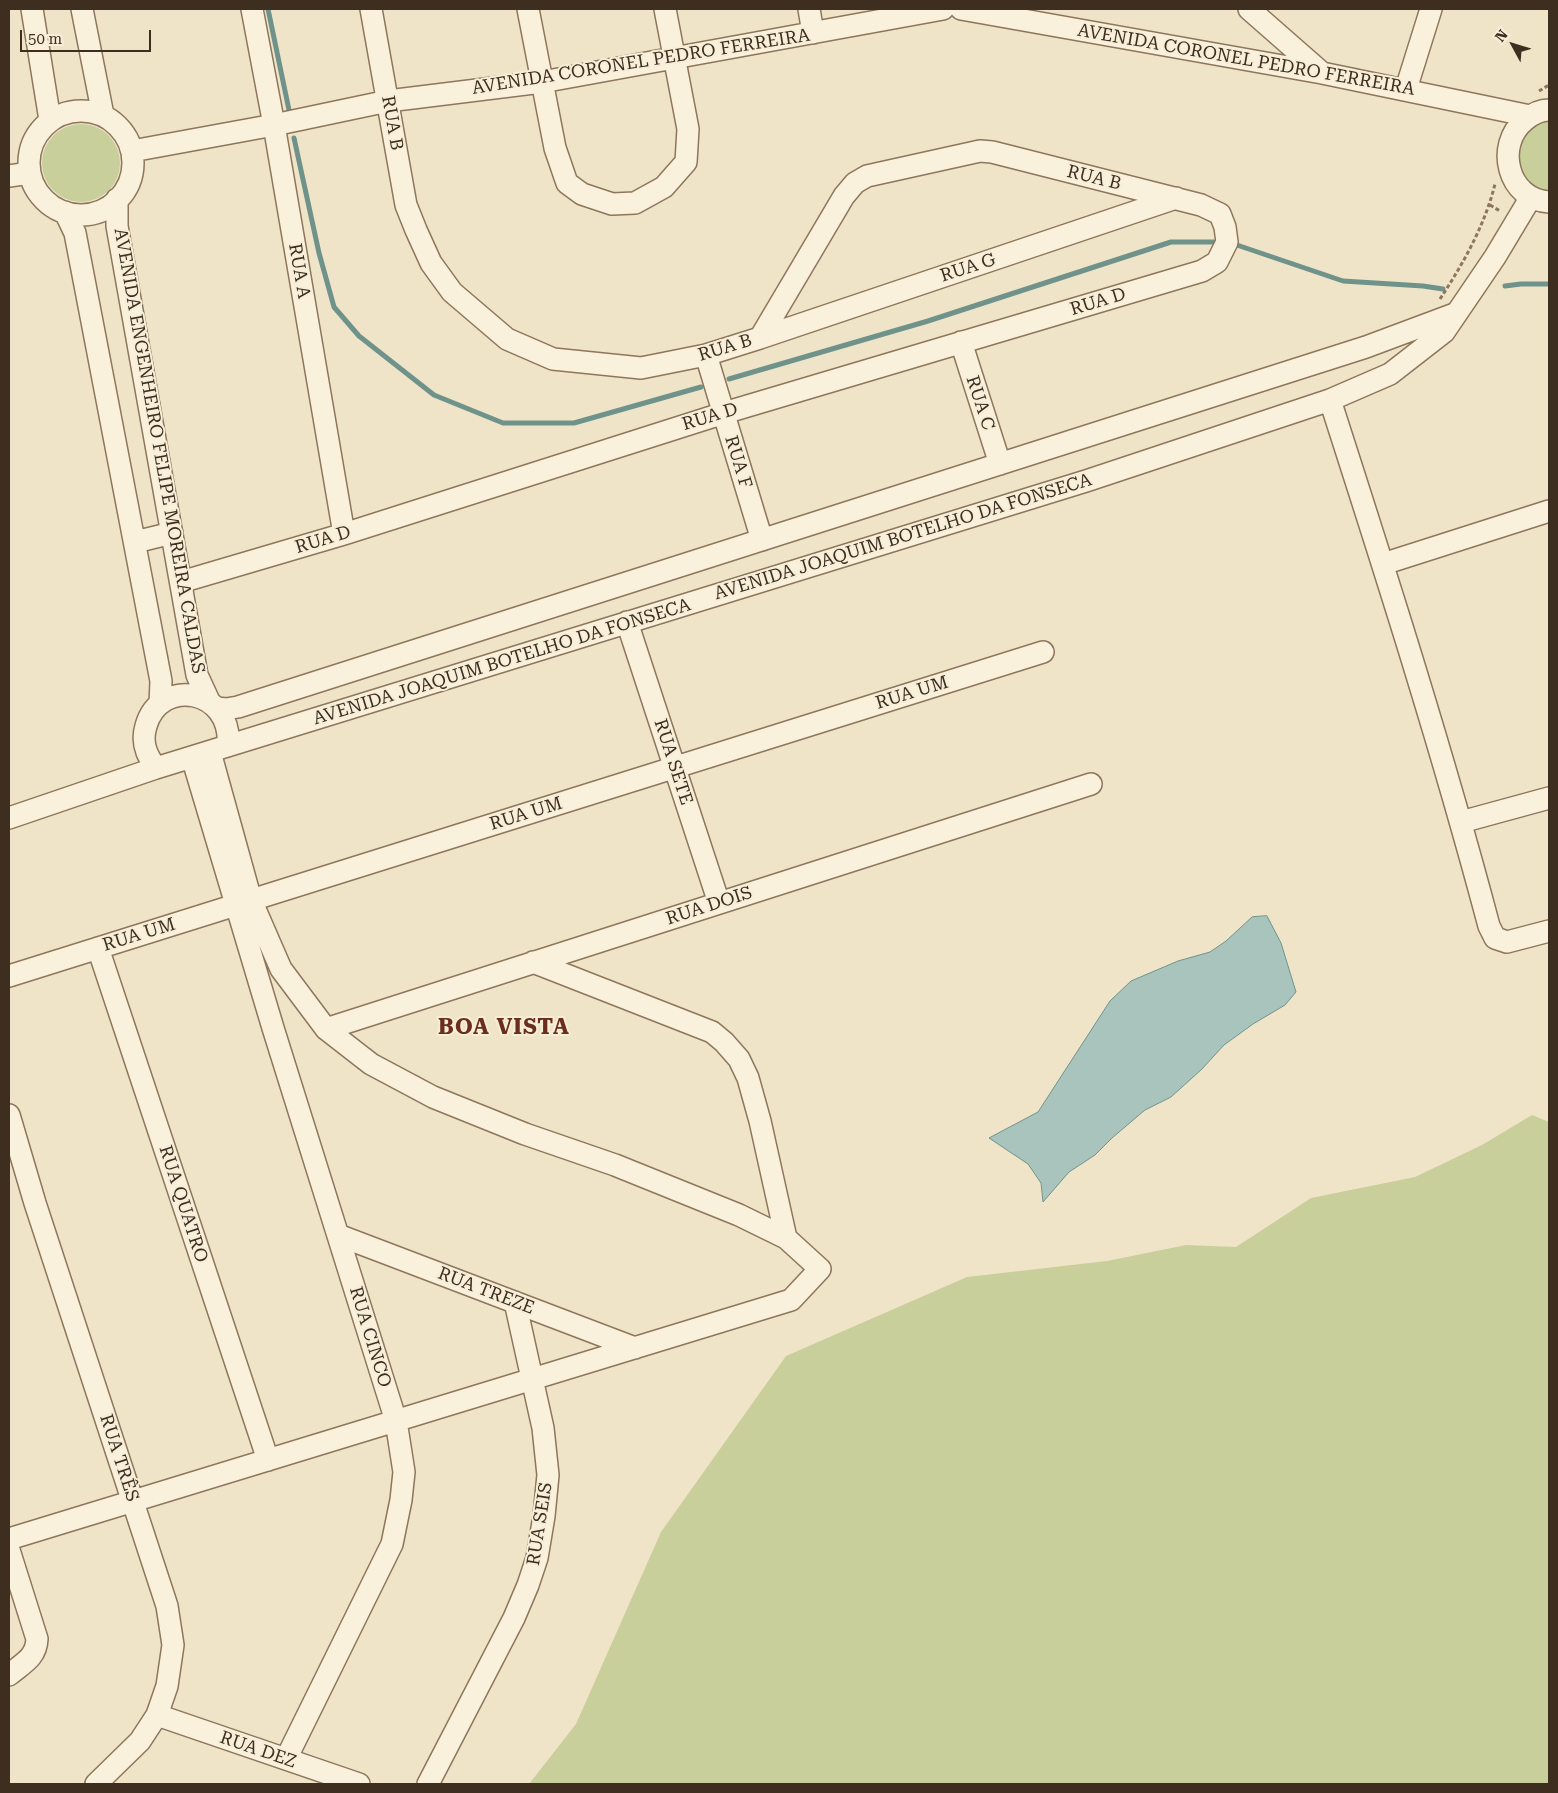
<!DOCTYPE html>
<meta charset="utf-8">
<style>
body{margin:0}
#map{position:relative;width:1558px;height:1793px;overflow:hidden;background:#f0e4c8;font-family:"Roboto Serif",serif}
canvas{display:block}
.frame{position:absolute;inset:0;border:10px solid #3d2e20;pointer-events:none}
.north{position:absolute;left:1488px;top:20px;width:50px;height:50px;-webkit-text-stroke:4px #f7eed8;paint-order:stroke;rotate:309deg;font-size:14px;font-weight:700;line-height:20px;text-align:center;color:#3d2e20}
.north::after{content:'';display:block;margin:auto;width:18px;height:22px;background:#3d2e20;clip-path:polygon(50% 0,100% 100%,50% 72%,0 100%)}
.scale{position:absolute;left:20px;top:30px;width:131px;height:22px;box-sizing:border-box;border:2px solid #3d2e20;border-top:0;padding-left:6px;font-size:15px;line-height:18px;white-space:nowrap;color:#3d2e20;-webkit-text-stroke:4px #f7eed8;paint-order:stroke}
</style>
<div id="map">
<canvas width="1558" height="1793"></canvas>
<div class="frame"></div>
<div class="north">N</div>
<div class="scale">50 m</div>
</div>
<script>
const context = document.querySelector('canvas').getContext('2d');
context.lineJoin = 'round';
function fillPath(path, color) {
  context.fillStyle = color;
  context.fill(path, 'evenodd');
}
function stroke(path, color, width, dash) {
  context.strokeStyle = color;
  context.lineWidth = width;
  context.lineCap = dash ? 'butt' : 'round';
  context.setLineDash(dash || []);
  context.stroke(path);
}
function label(font, color, halo, rows, align = 'center') {
  context.font = font + ' "Roboto Serif",serif';
  context.lineWidth = 4;
  context.setLineDash([]);
  context.textBaseline = 'middle';
  context.strokeStyle = halo;
  context.fillStyle = color;
  for (const [text, x, y, turn = 0] of rows) {
    context.save();
    context.translate(x, y);
    context.rotate((+turn || 0) * Math.PI / 180);
    context.textAlign = isNaN(turn) ? turn : align;
    if (halo) context.strokeText(text, 0, 0);
    context.fillText(text, 0, 0);
    context.restore();
  }
}
fillPath(new Path2D(`
 M 1549,116 L 1549,195 L 1535,190 L 1518,170 L 1517,143 L 1523,132 Z
 M42 163a39 39 0 1 1 78 0a39 39 0 1 1-78 0Z
 M 1532,1115 L 1549,1122 L 1549,1784 L 529,1784 L 576,1724 L 661,1532 L 786,1356 L 967,1277 L 1107,1261 L 1186,1245 L 1236,1247 L 1311,1198 L 1415,1177 L 1482,1145 Z`), '#c9cf9b');
const water = new Path2D(`
 M 1267,916 L 1281,943 L 1296,992 L 1285,1005 L 1253,1024 L 1224,1045 L 1202,1069 L 1171,1097 L 1145,1110 L 1112,1138 L 1095,1155 L 1069,1172 L 1043,1202 L 1041,1183 L 1028,1164 L 989,1138 L 1038,1112 L 1110,1001 L 1131,981 L 1178,961 L 1210,952 L 1226,941 L 1252,917 Z`);
fillPath(water, '#a9c4bc');
stroke(water, '#6f938a', 1);
stroke(new Path2D(`
 M 268,9 L 289,110
 M 294,138 L 319,253 L 334,307 L 359,336 L 434,395 L 503,423 L 574,423 L 701,387
 M 1231,243 L 1343,281 L 1423,286 L 1443,289
 M 1505,286 L 1521,284 L 1549,284
 M 729,379 L 928,321 L 1171,242 L 1220,242`), '#6f938a', 5);
const minor = new Path2D(`
 M 32,9 L 50,120
 M 82,9 L 103,115
 M 252,9 L 274,125 L 344,534
 M 528,9 L 555,148 L 567,183 L 582,194 L 612,204 L 635,203 L 664,187 L 686,162 L 688,129 L 665,9
 M 809,9 L 813,33
 M 961,9 L 1322,73 L 1530,116
 M 1249,9 L 1322,73
 M 1406,89 L 1431,9
 M 1549,110 C 1540,110 1531,115 1525,120 C 1494,145 1508,200 1549,202
 M29 163a52 52 0 1 1 104 0a52 52 0 1 1-104 0Z
 M 132,151 L 274,125 L 388,101 L 542,82 L 943,9
 M 9,176 L 30,173
 M 117,199 L 117,226 L 197,675 L 209,701
 M 65,212 L 75,233 L 161,681 L 160,704
 M 760,338 L 1176,198
 M 961,342 L 1000,464
 M 706,355 L 762,540
 M 1330,400 C 1386,574 1442,749 1489,926 L 1495,938 L 1507,942 L 1549,931
 M 135,542 L 172,533
 M 1383,564 L 1549,511
 M 181,582 L 344,534 L 724,413 L 1202,271 L 1217,262 L 1227,242 L 1225,227 L 1220,214 L 1201,205 L 992,152 L 980,151 L 867,176 L 855,183 L 844,196 L 760,338 L 706,355 L 641,368 L 553,359 L 507,339 L 452,292 L 431,263 L 416,230 L 406,205 L 371,9
 M 627,622 L 719,903
 M 217,708 L 226,709 L 238,707 L 1366,347 L 1457,313
 M 192,757 L 273,1028 L 396,1421 L 404,1472 L 401,1500 L 392,1544 L 286,1759
 M 156,768 C 146,755 141,742 146,726 C 160,676 233,689 228,746
 M 9,818 L 156,768 L 1086,481 L 1330,400 L 1390,374 L 1444,332 L 1495,257 L 1531,197
 M 1461,822 L 1549,798
 M 98,948 L 268,1460
 M 533,962 L 712,1032 L 724,1042 L 739,1059 L 748,1078 L 760,1121 L 786,1238
 M 9,976 L 1043,652
 M 326,1029 L 1091,784
 M 9,1115 L 35,1203 L 167,1606 L 173,1645 L 167,1686 L 157,1715 L 140,1741 L 96,1784
 M 338,1235 L 635,1348
 M 9,1539 L 791,1300 L 820,1269 L 786,1238 L 739,1215 L 615,1165 L 525,1134 L 433,1097 L 371,1064 L 326,1029 L 281,969 L 251,900 L 210,752
 M 9,1550 L 37,1639 C 36,1658 23,1663 9,1675
 M 157,1715 L 359,1784
 M 428,1784 L 514,1618 L 528,1585 L 537,1558 L 544,1516 L 548,1475 L 543,1428 L 515,1302`);
stroke(minor, '#8d765c', 24);
stroke(new Path2D(`
 M 1539,91 L 1549,85
 M 1490,205 L 1500,211
 M 1440,299 C 1463,264 1485,225 1495,184`), '#8d765c', 3, [4, 2.5]);
stroke(minor, '#faf1dc', 21);
label('18px', '#3d2e20', '#f7eed8', [
 ["AVENIDA CORONEL PEDRO FERREIRA",1246,60,10],
 ["AVENIDA CORONEL PEDRO FERREIRA",641,62,-9],
 ["RUA B",392,123,80],
 ["RUA B",1094,178,14],
 ["RUA G",968,268,-18],
 ["RUA A",299,271,80],
 ["RUA D",1098,302,-17],
 ["RUA B",725,348,-17],
 ["RUA C",980,403,72],
 ["RUA D",710,417,-17],
 ["AVENIDA ENGENHEIRO FELIPE MOREIRA CALDAS",159,451,80],
 ["RUA F",738,462,73],
 ["AVENIDA JOAQUIM BOTELHO DA FONSECA",903,537,-17],
 ["RUA D",323,540,-17],
 ["AVENIDA JOAQUIM BOTELHO DA FONSECA",502,662,-17],
 ["RUA UM",912,693,-17],
 ["RUA SETE",673,762,72],
 ["RUA UM",526,814,-17],
 ["RUA DOIS",709,906,-18],
 ["RUA UM",139,935,-17],
 ["RUA QUATRO",183,1204,72],
 ["RUA TREZE",486,1291,21],
 ["RUA CINCO",370,1337,73],
 ["RUA TRÊS",119,1458,72],
 ["RUA SEIS",540,1524,-81],
 ["RUA DEZ",258,1750,19]
]);
context.letterSpacing = '1px';
label('bold 22px', '#6b2e1e', '#f7eed8', [
 ["BOA VISTA",504,1028]
]);
context.letterSpacing = '0px';
</script>
